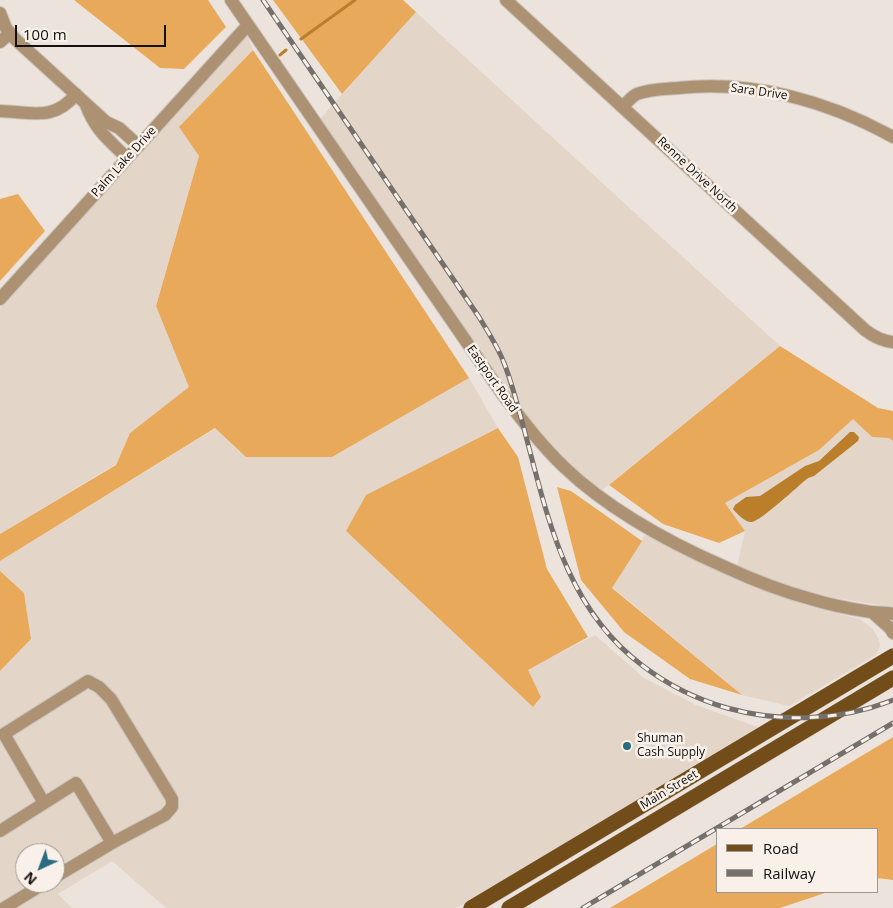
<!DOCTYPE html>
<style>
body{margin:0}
#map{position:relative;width:893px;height:908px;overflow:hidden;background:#ece4dc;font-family:"Open Sans",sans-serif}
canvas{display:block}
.legend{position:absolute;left:716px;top:828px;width:162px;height:65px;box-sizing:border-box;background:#f9f1e9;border:1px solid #9d9791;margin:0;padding:6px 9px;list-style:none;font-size:15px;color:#13100d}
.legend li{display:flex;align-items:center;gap:10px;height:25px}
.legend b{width:25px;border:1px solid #9d9791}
.north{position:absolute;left:15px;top:843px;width:50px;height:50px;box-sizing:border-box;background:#f9f1e9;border:1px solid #9d9791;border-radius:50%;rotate:223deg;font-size:14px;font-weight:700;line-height:20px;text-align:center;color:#13100d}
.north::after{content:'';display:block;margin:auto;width:18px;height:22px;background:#2a6c7f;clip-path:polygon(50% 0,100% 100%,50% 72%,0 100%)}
.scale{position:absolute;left:15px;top:25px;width:151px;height:22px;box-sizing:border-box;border:2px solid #13100d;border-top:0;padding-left:6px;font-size:15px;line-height:18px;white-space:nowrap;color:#13100d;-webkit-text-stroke:4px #f9f1e9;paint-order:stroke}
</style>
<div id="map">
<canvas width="893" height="908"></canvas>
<ul class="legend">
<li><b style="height:6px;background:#724d1a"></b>Road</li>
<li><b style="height:6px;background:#75706b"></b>Railway</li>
</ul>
<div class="north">N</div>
<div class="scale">100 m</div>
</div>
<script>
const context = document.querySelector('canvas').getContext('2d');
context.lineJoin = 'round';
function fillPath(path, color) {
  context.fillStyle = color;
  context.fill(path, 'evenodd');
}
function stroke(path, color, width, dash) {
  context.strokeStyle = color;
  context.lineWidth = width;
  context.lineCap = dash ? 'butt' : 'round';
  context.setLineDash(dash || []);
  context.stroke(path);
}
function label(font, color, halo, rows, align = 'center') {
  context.font = font + ' "Open Sans",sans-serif';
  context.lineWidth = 5;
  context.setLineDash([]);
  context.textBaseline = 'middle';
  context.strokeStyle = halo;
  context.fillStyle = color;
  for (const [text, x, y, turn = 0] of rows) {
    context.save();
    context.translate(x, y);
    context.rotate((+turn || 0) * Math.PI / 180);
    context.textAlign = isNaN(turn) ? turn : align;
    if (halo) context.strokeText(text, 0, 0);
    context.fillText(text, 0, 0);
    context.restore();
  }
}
fillPath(new Path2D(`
 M 416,12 L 780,346 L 601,491 L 575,470 L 551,447 L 507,391 L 320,119 Z
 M 247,35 L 253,50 L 180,127 L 199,156 L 156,305 L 190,387 L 130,433 L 116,464 L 0,534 L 0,308 Z
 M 469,378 L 498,428 L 366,495 L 541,696 L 527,670 L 595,635 L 644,678 L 696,705 L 758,727 L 456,908 L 166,908 L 112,861 L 58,894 L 72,908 L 0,908 L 0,671 L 31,639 L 24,594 L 0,571 L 0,561 L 216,428 L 246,457 L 332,457 ZM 25,853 L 55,853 L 55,883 L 25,883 Z
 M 853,418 L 872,437 L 889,438 L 893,441 L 893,607 L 835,598 L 782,584 L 737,567 L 745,531 L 725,503 L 819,450 Z
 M 645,535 L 746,584 L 812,607 L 860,619 L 873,629 L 879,640 L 880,646 L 876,655 L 789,706 L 742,695 L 612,587 Z`), '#e3d6c8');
fillPath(new Path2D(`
 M 74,0 L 208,0 L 226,27 L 184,69 L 160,68 Z
 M 273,0 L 403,0 L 416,12 L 342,94 Z
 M 253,50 L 469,378 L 332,457 L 246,457 L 215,428 L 0,561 L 0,534 L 116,465 L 130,433 L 189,387 L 156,306 L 199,156 L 179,127 Z
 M 18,194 L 45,231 L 0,281 L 0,199 Z
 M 780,346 L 878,408 L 893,411 L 893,441 L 889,438 L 872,437 L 853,419 L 819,450 L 725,503 L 745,531 L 719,543 L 663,524 L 609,485 Z
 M 498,428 L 518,457 L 547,569 L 588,637 L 528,670 L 541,697 L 533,707 L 346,531 L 366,495 Z
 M 557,487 L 571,491 L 642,541 L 612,588 L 742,695 L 690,679 L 624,632 L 581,580 Z
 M 0,571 L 24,593 L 31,639 L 0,671 Z
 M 893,737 L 893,880 L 877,878 L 877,829 L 740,829 Z
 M 717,844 L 717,892 L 828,892 L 780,908 L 610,908 Z`), '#e8a95b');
fillPath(new Path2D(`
 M 850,432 L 854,432 L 859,437 L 858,441 L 814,476 L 808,478 C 798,486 762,520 752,522 C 746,523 737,514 733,509 L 735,505 L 746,497 L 760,496 L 805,466 L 819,461 Z`), '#bb7f2c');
stroke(new Path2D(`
 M 301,39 L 355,0
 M 280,55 L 286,50`), '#bb7f2c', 3);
const minor = new Path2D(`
 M 231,0 L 503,395 C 522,420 541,445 564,467 C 610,511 668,542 725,567 C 753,580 781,591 811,599 C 830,605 851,609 871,612 C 878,613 886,612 893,614
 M 506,0 L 865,330 C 874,337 882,341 893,342
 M 0,13 L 6,28 L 15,39 L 106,122 L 119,128 L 139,146
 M 0,42 L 10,33
 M 86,105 C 95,130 109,140 127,158
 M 623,106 C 627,103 632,96 637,94 C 649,89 665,89 678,88 C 753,80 828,101 893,137
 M 0,111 C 30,112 54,122 76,94
 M 0,299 L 248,25
 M 873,613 L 890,628 L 893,633
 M 44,803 L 4,734 L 88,681 L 99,687 L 111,699 L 172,799 L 172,807 L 165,815 L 112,843
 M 0,831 L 76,783 L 112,843 L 55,877
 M 4,908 L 45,883`);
const major = new Path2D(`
 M 471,908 L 893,656
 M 509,908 L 893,678`);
stroke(minor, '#c9c2bb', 14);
stroke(major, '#c9c2bb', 16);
stroke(minor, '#ac9172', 12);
stroke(major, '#724d1a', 15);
const rail = new Path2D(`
 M 263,0 L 479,317 C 488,332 498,347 504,363 C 512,383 517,404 523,425 C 547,514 564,607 643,666 C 668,685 696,699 727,708 C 782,723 840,721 893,700
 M 583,908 L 893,723`);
stroke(rail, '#75706b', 5);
stroke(rail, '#f9f1e9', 3, [9]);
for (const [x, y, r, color] of [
 [627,746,5,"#2a6c7f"]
]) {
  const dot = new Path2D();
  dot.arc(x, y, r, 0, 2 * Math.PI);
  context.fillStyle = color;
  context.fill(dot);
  stroke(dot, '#f9f1e9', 2);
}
label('12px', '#13100d', '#f9f1e9', [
 ["Sara Drive",759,92,8],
 ["Palm Lake Drive",124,162,-48],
 ["Renne Drive North",697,175,43],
 ["Eastport Road",492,379,55],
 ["Main Street",669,790,-31]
]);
label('12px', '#13100d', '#f9f1e9', [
 ["Shuman",637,739],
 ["Cash Supply",637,753]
], 'left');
</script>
